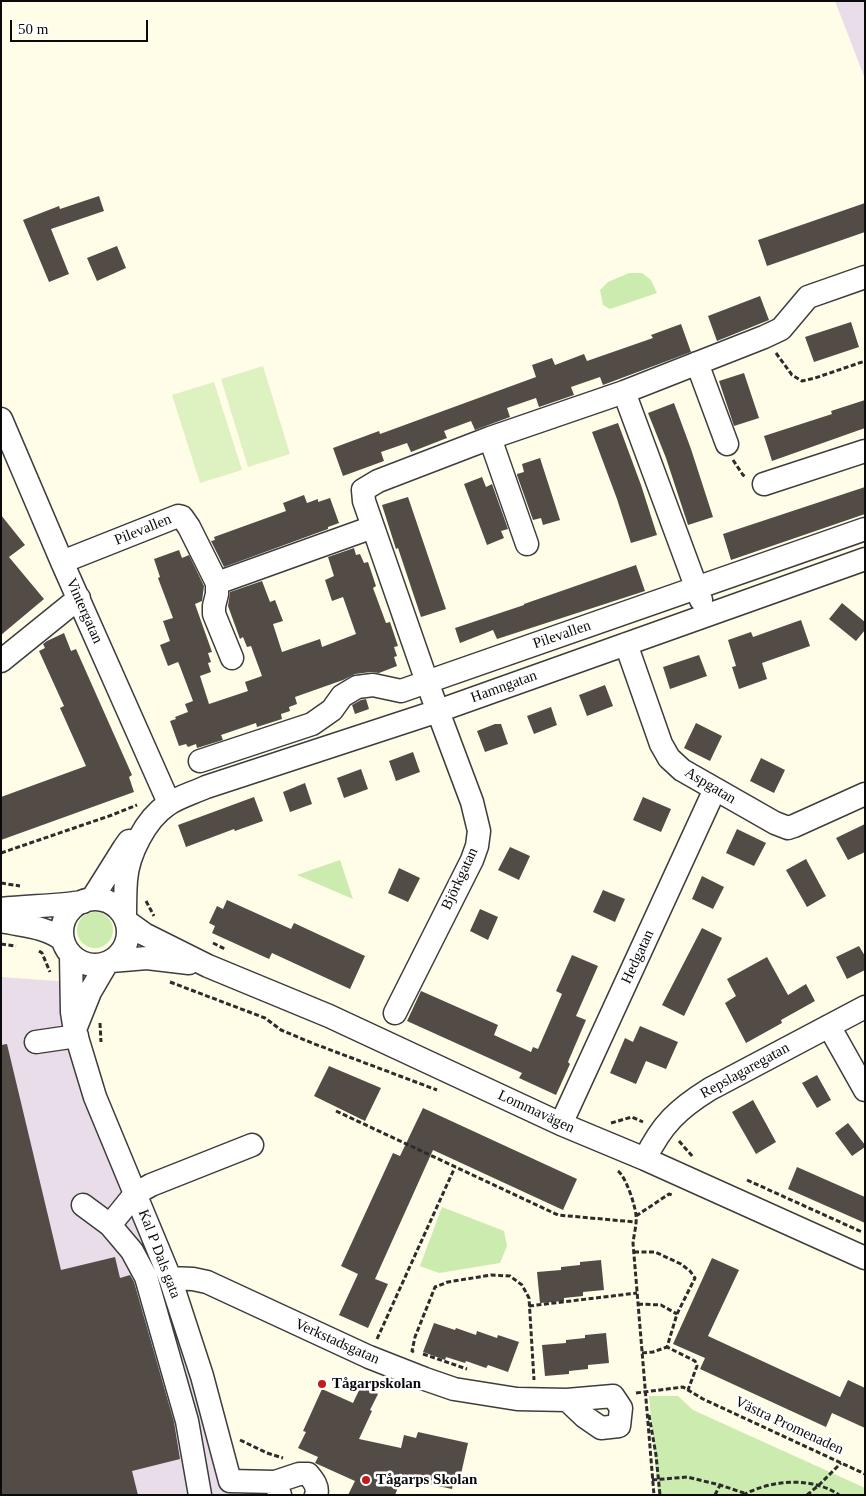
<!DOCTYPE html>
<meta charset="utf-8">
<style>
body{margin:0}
#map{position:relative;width:866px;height:1496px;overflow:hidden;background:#fffce7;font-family:Georgia,serif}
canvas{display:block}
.frame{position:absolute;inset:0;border:2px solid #0a0a0a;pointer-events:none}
.scale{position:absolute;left:10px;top:20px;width:138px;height:22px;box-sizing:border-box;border:2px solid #0a0a0a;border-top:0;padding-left:6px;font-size:15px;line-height:18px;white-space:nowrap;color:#0a0a0a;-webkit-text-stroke:4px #fff;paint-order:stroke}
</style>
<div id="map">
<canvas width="866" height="1496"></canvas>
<div class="frame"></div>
<div class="scale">50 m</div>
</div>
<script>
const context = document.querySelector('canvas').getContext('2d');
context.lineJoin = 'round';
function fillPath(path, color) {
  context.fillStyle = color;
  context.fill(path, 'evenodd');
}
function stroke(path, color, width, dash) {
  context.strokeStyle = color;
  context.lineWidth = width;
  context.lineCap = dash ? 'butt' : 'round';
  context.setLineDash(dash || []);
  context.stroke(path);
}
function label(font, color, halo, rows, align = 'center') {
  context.font = font + ' Georgia,serif';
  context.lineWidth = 5;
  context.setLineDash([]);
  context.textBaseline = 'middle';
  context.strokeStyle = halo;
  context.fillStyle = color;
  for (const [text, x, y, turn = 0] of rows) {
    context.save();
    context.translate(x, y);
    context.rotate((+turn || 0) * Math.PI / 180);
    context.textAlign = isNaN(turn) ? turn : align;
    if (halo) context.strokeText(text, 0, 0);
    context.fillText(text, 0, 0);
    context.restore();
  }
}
fillPath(new Path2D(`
 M 835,1 L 865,1 L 865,79 Z
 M 1,977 L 71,982 L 72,1012 L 202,1376 L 234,1495 L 1,1495 Z`), '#e9ddea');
fillPath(new Path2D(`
 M 629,273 L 642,273 L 651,280 L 657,293 L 610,309 L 603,305 L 600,290 L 608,282 Z
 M 340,860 L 353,899 L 297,875 Z
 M77 930a18 18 0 1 1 36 0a18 18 0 1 1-36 0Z
 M 442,1207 L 504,1231 L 507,1246 L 500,1263 L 439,1273 L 420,1266 Z
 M 649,1396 L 678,1396 L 693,1410 L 865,1488 L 865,1495 L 658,1495 Z`), '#cbebaf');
fillPath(new Path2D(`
 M 263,366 L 290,454 L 248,467 L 221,379 Z
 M 214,382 L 242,470 L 200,483 L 172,395 Z`), '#def2c1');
fillPath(new Path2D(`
 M 99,196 L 104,211 L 51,229 L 69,274 L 49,282 L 23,220 L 59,206 L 60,209 Z
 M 865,203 L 865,232 L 767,266 L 758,240 Z
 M 117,246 L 126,268 L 97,281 L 87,258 Z
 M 760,296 L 769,320 L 717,341 L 708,316 Z
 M 851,322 L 859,347 L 814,362 L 805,337 Z
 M 681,324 L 691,352 L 603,385 L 600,377 L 571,387 L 574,395 L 539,407 L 536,398 L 507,408 L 510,417 L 475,430 L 471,421 L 444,431 L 447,438 L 411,452 L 407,443 L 381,452 L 384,461 L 343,476 L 333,448 L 379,431 L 380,434 L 536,377 L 532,365 L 552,358 L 555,365 L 584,354 L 587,361 L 653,338 L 651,335 Z
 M 744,373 L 759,418 L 734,426 L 719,381 Z
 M 865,400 L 865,428 L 772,461 L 764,436 L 832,414 L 831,411 Z
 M 674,403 L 691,449 L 713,517 L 688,525 L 666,458 L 648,413 Z
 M 618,423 L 641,485 L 657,535 L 631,543 L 617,499 L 592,432 Z
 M 540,458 L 560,520 L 543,525 L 541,518 L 533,520 L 517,475 L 517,474 L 524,472 L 522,464 Z
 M 482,477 L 486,487 L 492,484 L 508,529 L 501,531 L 504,538 L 487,545 L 464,484 Z
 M 865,487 L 865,514 L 731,560 L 723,534 Z
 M 304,495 L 307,503 L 318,499 L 318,502 L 330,498 L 339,523 L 328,527 L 328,529 L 224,567 L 211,541 L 215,540 L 214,537 L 286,511 L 283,503 Z
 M 408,497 L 446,609 L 421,617 L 398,548 L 396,549 L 382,505 Z
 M 1,515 L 25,545 L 9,557 L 44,599 L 1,635 Z
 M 354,548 L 356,555 L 360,554 L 364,563 L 368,562 L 376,586 L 373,588 L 386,623 L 390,622 L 398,646 L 394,647 L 397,656 L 394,657 L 397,666 L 379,673 L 371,672 L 355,674 L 343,680 L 295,697 L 297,704 L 289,707 L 290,711 L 281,714 L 282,719 L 257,727 L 256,723 L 221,735 L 223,740 L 197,748 L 196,744 L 188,747 L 186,744 L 179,746 L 170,721 L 176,719 L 175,717 L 188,712 L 185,704 L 193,701 L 179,664 L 178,662 L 168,666 L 160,645 L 170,641 L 163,621 L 173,618 L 158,578 L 160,577 L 154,559 L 179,550 L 182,558 L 189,555 L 204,586 L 202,601 L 195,604 L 212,652 L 208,653 L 211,662 L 208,663 L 211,672 L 200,676 L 209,704 L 248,691 L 245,682 L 262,676 L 251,646 L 247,647 L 243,637 L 240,639 L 228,606 L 230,592 L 262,581 L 270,602 L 275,600 L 283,621 L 273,624 L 282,652 L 320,639 L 322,647 L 356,634 L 343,597 L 332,601 L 325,580 L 334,576 L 328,557 Z
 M 636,565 L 645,591 L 497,639 L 493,630 L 460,643 L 455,628 L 524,605 L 524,604 Z
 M 842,603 L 865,622 L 865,630 L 856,641 L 829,619 Z
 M 801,620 L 810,646 L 762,663 L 767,679 L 739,689 L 732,667 L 736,666 L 728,640 L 751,632 L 753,637 Z
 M 64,633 L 71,651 L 76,649 L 132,775 L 129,777 L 134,792 L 1,840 L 1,797 L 86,766 L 60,708 L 64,706 L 39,651 L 45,648 L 43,644 L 47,641 Z
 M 699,655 L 707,676 L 670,689 L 663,667 Z
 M 605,685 L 613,706 L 587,716 L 579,695 Z
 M 366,699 L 369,709 L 355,714 L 352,705 L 361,700 Z
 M 551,707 L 557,725 L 534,734 L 527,716 Z
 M 696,723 L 722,736 L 710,761 L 684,748 Z
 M 495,724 L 501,724 L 508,744 L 485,752 L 477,731 Z
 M 413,752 L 420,772 L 396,781 L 389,761 Z
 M 761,758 L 785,770 L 774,793 L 750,781 Z
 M 361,769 L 368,789 L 344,798 L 337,778 Z
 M 305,783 L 312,804 L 290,812 L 283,792 Z
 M 254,797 L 263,821 L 235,831 L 234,829 L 186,847 L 178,825 Z
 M 643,797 L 671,809 L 661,832 L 633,820 Z
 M 865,824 L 865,852 L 848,860 L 836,838 Z
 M 737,829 L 766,843 L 754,866 L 726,853 Z
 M 510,847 L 530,856 L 519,880 L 498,870 Z
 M 806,859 L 826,896 L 807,907 L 786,870 Z
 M 399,868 L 420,878 L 408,902 L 388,893 Z
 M 702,876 L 724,887 L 713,909 L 692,899 Z
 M 603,890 L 625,899 L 615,922 L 593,912 Z
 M 227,900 L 291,929 L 294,923 L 365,956 L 350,989 L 272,953 L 269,959 L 212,933 L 215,926 L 209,923 L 217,906 L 223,909 Z
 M 480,909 L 498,917 L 488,940 L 470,931 Z
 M 702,928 L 722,938 L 684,1016 L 662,1005 Z
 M 859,946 L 865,956 L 865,970 L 847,979 L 836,957 Z
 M 572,955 L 598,966 L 576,1016 L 586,1020 L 568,1062 L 570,1064 L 556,1095 L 519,1078 L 522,1073 L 407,1021 L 421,991 L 498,1025 L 494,1035 L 531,1052 L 533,1047 L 538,1049 L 562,994 L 556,991 Z
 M 767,957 L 788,995 L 806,984 L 815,1001 L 781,1020 L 782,1023 L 746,1043 L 725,1003 L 736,996 L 727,979 Z
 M 640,1026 L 678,1042 L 666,1069 L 646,1061 L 636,1084 L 610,1073 L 625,1038 L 633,1042 Z
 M 7,1044 L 61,1270 L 115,1257 L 120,1278 L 130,1275 L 134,1282 L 174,1422 L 180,1459 L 132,1471 L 138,1495 L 1,1495 L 1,1045 Z
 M 329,1066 L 381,1088 L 365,1121 L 314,1096 Z
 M 817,1075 L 831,1100 L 817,1108 L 802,1083 Z
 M 753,1100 L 776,1142 L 756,1154 L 732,1112 Z
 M 423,1108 L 577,1179 L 563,1210 L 433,1150 L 375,1279 L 388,1284 L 368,1328 L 339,1315 L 358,1274 L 341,1266 L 393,1153 L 400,1156 Z
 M 848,1123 L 865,1145 L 865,1147 L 852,1156 L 835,1133 Z
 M 797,1167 L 865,1197 L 865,1223 L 788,1189 Z
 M 712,1258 L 739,1270 L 708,1336 L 840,1397 L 848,1380 L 865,1388 L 865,1428 L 832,1413 L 826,1427 L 700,1369 L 705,1358 L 673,1344 Z
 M 601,1260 L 604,1290 L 583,1292 L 583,1296 L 564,1298 L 564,1301 L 540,1303 L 537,1272 L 561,1270 L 561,1267 L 580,1265 L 580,1262 Z
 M 434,1323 L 455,1330 L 456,1328 L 476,1335 L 477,1331 L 497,1338 L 498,1335 L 519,1342 L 508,1372 L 488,1365 L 486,1368 L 466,1361 L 465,1363 L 446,1357 L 445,1360 L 423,1352 Z
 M 606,1333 L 609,1363 L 588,1365 L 588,1369 L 569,1371 L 569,1374 L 545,1376 L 542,1345 L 566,1343 L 566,1340 L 585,1338 L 585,1335 Z
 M 361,1386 L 378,1394 L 370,1410 L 372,1411 L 359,1439 L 401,1448 L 404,1435 L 416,1438 L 418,1432 L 468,1443 L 461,1474 L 456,1472 L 452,1489 L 402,1478 L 395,1495 L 348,1495 L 355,1481 L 315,1463 L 318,1457 L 298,1448 L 306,1432 L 303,1431 L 322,1389 L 353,1403 Z`), '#534c46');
const minor = new Path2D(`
 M 697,363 L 727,444
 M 624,392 L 701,600
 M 1,419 L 62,562 L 169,803
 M 490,438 L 527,544
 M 764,484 L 865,451
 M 62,562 L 178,516 L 182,517 L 189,527 L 217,583 L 217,594 L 214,606 L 214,614 L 232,658
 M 217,583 L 373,527
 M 626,644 L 661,744 L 669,758 L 682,770 L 775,823 L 788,828 L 794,826 L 865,794
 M 1,661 L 79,598
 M 200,761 L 312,724 L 332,710 L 342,696 L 357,687 L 373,685 L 401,691 L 865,529
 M 92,899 L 124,848 L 129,841
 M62 932a33 33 0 1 1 66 0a33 33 0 1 1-66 0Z
 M 1,909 C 29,906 56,906 83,902
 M 125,918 C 125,906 125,893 126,880 C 128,854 146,819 167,805 C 178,797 193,793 206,787 L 438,711 L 865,559
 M 1,921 C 23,926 45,926 63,940
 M 126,921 L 144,934 L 208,966 L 329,1016 L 561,1124 L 645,1159 L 865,1258
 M 71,955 L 72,1012 L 75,1031 L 95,1097 L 170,1278 L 202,1376 L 230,1481
 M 111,961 L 147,958 L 189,963
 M 395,1013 L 472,860 L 477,846 L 479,831 L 472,802 L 427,682 L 364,501 L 363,490 L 378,481 L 490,438 L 624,392 L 764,337 L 781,329 L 808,297 L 865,277
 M 829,1026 L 865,1090
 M 76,1027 L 90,992 L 107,963
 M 36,1042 L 77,1036
 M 561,1124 L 715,789
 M 645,1159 C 662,1124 678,1109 710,1089 L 865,1007
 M 83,1205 L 110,1225 L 132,1251 L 146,1277 L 187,1421 L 200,1495
 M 110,1225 L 135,1194 L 151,1185 L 252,1145
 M 170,1278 L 193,1279 L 207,1282 L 369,1357 L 425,1379 L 454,1389 L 517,1399 L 567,1400 L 585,1417 L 601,1428 L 619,1426 L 621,1408 L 613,1396 L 567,1400
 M 230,1481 L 275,1482 L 280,1495
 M 275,1482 L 299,1474 L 308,1474 C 313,1480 319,1487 316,1495`);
stroke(minor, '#3d3d3d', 25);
stroke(new Path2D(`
 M 776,353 L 792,375 L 802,381 L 815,378 L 865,361
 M 733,460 L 743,475 L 746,477
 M 1,853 L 112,815 L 137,805
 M 1,883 L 20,886
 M 146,901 L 154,916
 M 213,943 L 225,949
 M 1,944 L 16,946
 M 39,951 L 42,953 L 50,972
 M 170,982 L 265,1018 L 281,1030 L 312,1043 L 437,1090
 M 100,1023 L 101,1042
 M 336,1111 L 558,1215 L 635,1222
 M 611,1123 L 632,1117 L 643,1122
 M 679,1141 L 693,1157
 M 618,1171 C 626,1177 635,1205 636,1215 C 637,1224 634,1234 633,1243 L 654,1495
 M 747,1180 L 862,1232
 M 636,1216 L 669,1194 L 672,1195
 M 634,1252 L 655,1252 L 681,1264 L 690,1271 L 695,1278 L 677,1314 L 667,1347 L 695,1361 L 697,1366 L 688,1390
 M 638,1304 L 661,1305 L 677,1314
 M 529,1306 L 637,1293
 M 377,1339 L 455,1167
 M 414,1352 L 412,1351 L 415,1337 L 435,1287 L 448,1282 L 491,1275 L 510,1276 L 522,1285 L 529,1298 L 534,1380
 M 642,1353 L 653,1352 L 667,1347
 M 423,1354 L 467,1369
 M 636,1393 L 683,1387 L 703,1399 L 865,1474
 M 649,1415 L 656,1455 L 660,1495
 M 240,1440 L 267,1453 L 283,1458
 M 652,1480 L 687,1477 L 720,1485 L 744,1493
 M 715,1495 L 720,1485
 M 743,1495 C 771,1480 812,1476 839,1495
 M 807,1495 L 819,1485 L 841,1463`), '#2c2c2c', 3, [5, 2.5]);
stroke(minor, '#fff', 22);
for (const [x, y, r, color] of [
 [322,1384,5,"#c11c1b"],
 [366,1480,5,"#c11c1b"]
]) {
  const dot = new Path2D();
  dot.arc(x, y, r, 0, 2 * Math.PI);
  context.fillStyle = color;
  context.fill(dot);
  stroke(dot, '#fff', 2);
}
label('15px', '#0a0a0a', '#fff', [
 ["Pilevallen",143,530,-22],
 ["Vintergatan",84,611,66],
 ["Pilevallen",562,635,-19],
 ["Hamngatan",504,687,-20],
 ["Aspgatan",710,786,31],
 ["Björkgatan",460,879,-65],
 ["Hedgatan",638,957,-65],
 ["Repslagaregatan",745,1071,-29],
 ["Lommavägen",536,1112,25],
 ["Kal P Dals gata",159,1254,69],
 ["Verkstadsgatan",337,1342,24],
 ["Västra Promenaden",789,1426,25]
]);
label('bold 15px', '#0a0a0a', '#fff', [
 ["Tågarpskolan",332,1384],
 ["Tågarps Skolan",376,1480]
], 'left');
</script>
